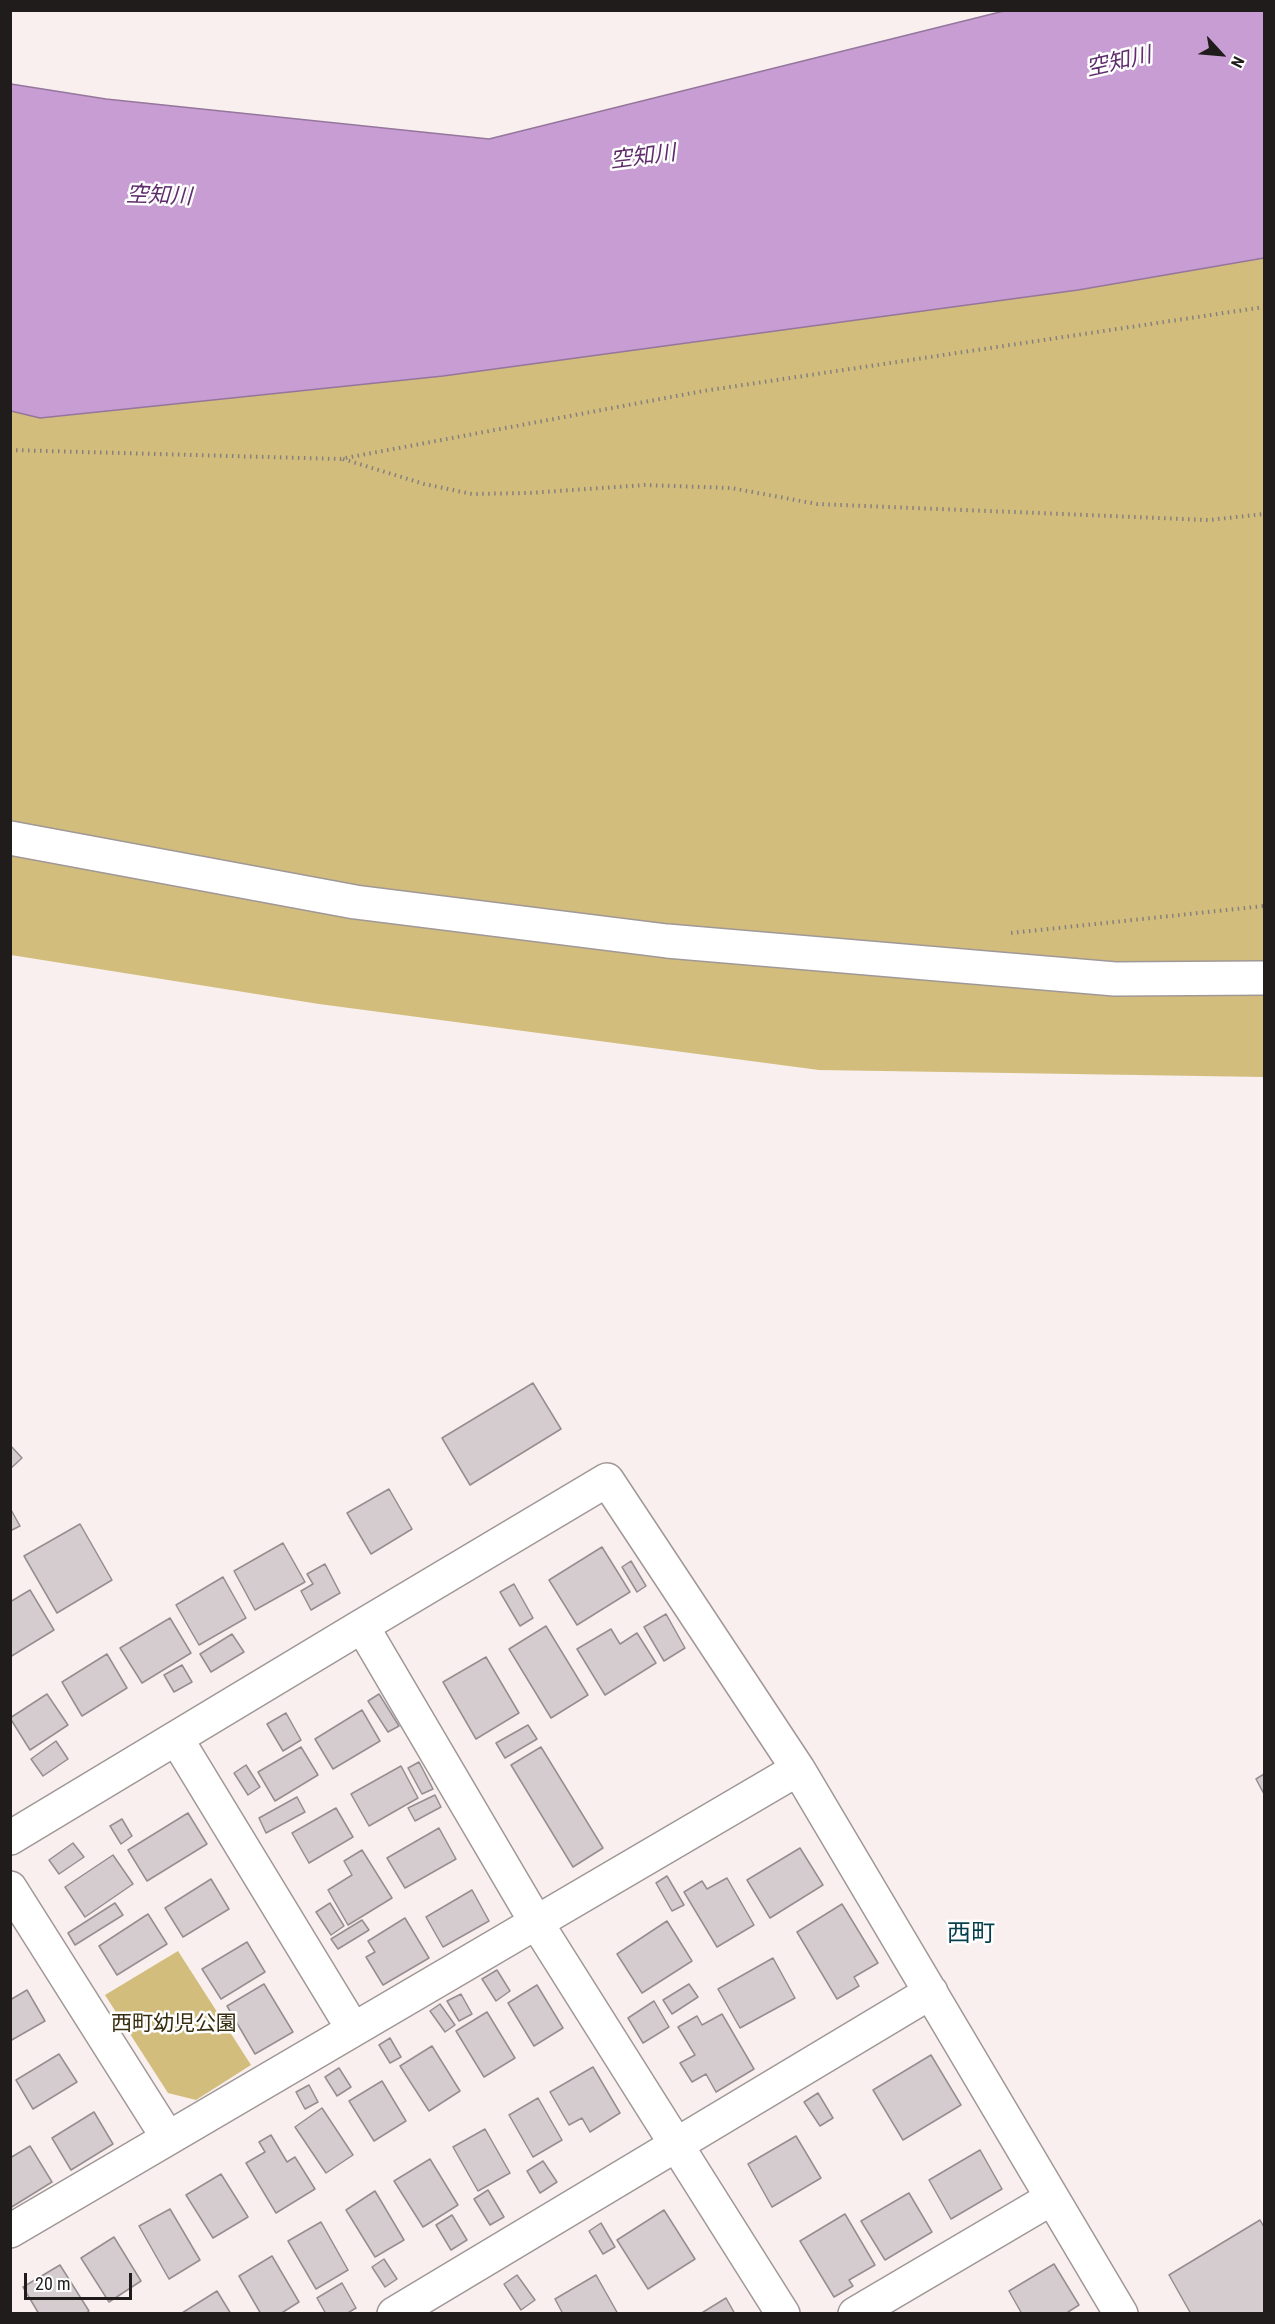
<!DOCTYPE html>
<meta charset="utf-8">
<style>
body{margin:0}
#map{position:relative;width:1275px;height:2324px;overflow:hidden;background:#f8efee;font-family:"Roboto Condensed",sans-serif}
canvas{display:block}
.frame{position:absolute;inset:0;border:12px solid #1f1c1b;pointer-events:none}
.north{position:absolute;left:1191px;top:24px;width:60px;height:60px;-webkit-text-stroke:4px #fefefe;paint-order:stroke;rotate:116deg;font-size:16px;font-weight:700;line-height:24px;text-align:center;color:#1f1c1b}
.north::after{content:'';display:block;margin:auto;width:21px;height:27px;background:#1f1c1b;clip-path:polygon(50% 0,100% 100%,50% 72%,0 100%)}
.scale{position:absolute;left:24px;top:2273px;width:108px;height:27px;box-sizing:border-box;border:3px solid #1f1c1b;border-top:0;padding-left:8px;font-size:18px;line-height:21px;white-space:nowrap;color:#1f1c1b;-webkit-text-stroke:4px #fefefe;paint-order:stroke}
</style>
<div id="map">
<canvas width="1275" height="2324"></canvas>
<div class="frame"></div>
<div class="north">N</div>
<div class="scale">20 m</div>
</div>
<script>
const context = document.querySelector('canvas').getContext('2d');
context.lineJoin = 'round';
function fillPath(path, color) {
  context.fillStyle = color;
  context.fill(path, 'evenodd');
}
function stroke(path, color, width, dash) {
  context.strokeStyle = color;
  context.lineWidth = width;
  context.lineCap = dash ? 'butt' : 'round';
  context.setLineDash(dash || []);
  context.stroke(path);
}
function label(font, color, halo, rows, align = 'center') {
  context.font = font + ' "Roboto Condensed","Noto Sans JP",sans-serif';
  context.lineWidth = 5;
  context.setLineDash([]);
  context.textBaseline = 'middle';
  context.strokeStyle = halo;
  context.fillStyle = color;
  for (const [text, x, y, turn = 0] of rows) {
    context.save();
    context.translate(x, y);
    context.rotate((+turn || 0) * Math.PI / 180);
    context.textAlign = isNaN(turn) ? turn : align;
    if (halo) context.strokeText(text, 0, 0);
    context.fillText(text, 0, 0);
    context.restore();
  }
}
fillPath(new Path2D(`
 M 1264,237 L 1264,1077 L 819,1070 L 319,1004 L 11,955 L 10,384 Z
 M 178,1951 L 251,2065 L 196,2100 L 168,2093 L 105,1995 Z`), '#d2bd7c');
const water = new Path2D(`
 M 1004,11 L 1264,11 L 1264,258 L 1078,290 L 443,376 L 40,418 L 11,411 L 11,84 L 106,99 L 489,139 Z`);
fillPath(water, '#c89dd3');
stroke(water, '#95769c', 1.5);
const building = new Path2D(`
 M 533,1383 L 561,1429 L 470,1485 L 442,1438 Z
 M 10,1445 L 22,1458 L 10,1469 Z
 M 389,1489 L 412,1529 L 371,1554 L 347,1513 Z
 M 10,1508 L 20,1526 L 10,1531 Z
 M 80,1524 L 112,1580 L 57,1613 L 24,1556 Z
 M 283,1543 L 305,1582 L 255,1610 L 234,1571 Z
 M 602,1547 L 630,1592 L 577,1625 L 549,1580 Z
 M 631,1561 L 646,1586 L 637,1592 L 622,1567 Z
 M 325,1564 L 340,1593 L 311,1610 L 301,1591 L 313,1584 L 307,1574 Z
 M 223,1577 L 246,1618 L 199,1645 L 176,1605 Z
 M 514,1584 L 533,1618 L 520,1626 L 500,1592 Z
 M 30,1590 L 54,1630 L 10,1657 L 10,1602 Z
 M 666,1614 L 685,1648 L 664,1661 L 644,1627 Z
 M 170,1618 L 191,1653 L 142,1683 L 120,1648 Z
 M 546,1626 L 588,1695 L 551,1718 L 509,1649 Z
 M 611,1629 L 620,1644 L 637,1633 L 656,1663 L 605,1695 L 577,1649 Z
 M 232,1634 L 244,1652 L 211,1672 L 200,1654 Z
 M 107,1654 L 127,1688 L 82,1716 L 62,1682 Z
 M 486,1657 L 519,1713 L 476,1739 L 443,1682 Z
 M 182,1665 L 192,1682 L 174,1692 L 164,1675 Z
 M 47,1694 L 68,1725 L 30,1750 L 10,1718 Z
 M 379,1694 L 399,1726 L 388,1732 L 368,1701 Z
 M 362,1710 L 380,1741 L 333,1769 L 315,1739 Z
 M 286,1713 L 301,1740 L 283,1751 L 267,1724 Z
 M 528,1725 L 537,1739 L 505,1758 L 496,1743 Z
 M 56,1741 L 68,1759 L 43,1776 L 31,1759 Z
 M 301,1747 L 318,1775 L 275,1801 L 258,1772 Z
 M 541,1747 L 603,1848 L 573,1867 L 511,1765 Z
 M 419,1762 L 433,1789 L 422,1794 L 408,1768 Z
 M 246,1765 L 260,1787 L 248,1795 L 234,1773 Z
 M 401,1766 L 418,1798 L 369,1826 L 351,1794 Z
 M 1264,1774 L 1264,1794 L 1256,1779 Z
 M 435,1795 L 441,1807 L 415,1821 L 408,1808 Z
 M 297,1797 L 305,1812 L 266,1833 L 259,1818 Z
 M 336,1808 L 353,1837 L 309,1863 L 292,1833 Z
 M 188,1813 L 207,1844 L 147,1881 L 128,1850 Z
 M 122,1819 L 132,1836 L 121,1844 L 110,1826 Z
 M 439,1828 L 456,1859 L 405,1888 L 387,1858 Z
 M 73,1843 L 84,1857 L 59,1874 L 49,1860 Z
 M 800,1848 L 823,1885 L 770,1918 L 747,1880 Z
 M 362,1850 L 392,1898 L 348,1925 L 328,1890 L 352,1875 L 344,1861 Z
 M 113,1855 L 133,1884 L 85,1917 L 65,1887 Z
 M 667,1876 L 684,1905 L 672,1911 L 656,1883 Z
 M 727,1878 L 754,1925 L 717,1947 L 684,1892 L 702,1881 L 707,1889 Z
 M 211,1879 L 229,1909 L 183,1937 L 165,1908 Z
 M 472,1890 L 489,1921 L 443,1947 L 426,1917 Z
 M 115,1903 L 123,1915 L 75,1945 L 68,1933 Z
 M 330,1903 L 344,1926 L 331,1935 L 316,1912 Z
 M 842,1904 L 878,1963 L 854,1977 L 859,1986 L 837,1999 L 797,1932 Z
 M 148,1914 L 167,1944 L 117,1975 L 99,1946 Z
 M 405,1918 L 429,1958 L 383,1985 L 366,1957 L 375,1952 L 368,1941 Z
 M 362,1920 L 369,1930 L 338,1949 L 331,1939 Z
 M 667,1921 L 692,1961 L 642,1993 L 617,1954 Z
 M 247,1942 L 265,1972 L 221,1999 L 202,1969 Z
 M 773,1958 L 795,1998 L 740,2028 L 718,1989 Z
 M 497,1970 L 510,1991 L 496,2001 L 482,1979 Z
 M 264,1984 L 293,2032 L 255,2054 L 227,2006 Z
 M 689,1984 L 698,1997 L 672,2014 L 663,2000 Z
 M 537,1985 L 563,2028 L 534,2046 L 508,2003 Z
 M 27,1990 L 45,2021 L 10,2041 L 10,2000 Z
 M 461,1994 L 472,2014 L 459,2021 L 447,2001 Z
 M 654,2001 L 669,2027 L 643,2043 L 628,2018 Z
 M 440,2004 L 455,2025 L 445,2032 L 430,2011 Z
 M 487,2012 L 515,2058 L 484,2077 L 456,2031 Z
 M 722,2014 L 754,2069 L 716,2092 L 706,2074 L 692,2082 L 680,2063 L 695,2055 L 678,2027 L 697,2016 L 702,2025 Z
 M 390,2038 L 401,2057 L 390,2063 L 379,2045 Z
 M 432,2046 L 460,2091 L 429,2111 L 400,2066 Z
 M 59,2054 L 77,2082 L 33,2109 L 16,2080 Z
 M 931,2055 L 961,2105 L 903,2140 L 873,2090 Z
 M 593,2067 L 620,2113 L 590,2132 L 582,2118 L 569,2125 L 550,2092 Z
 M 339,2068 L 351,2087 L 337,2096 L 325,2077 Z
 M 382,2081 L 406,2121 L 374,2141 L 349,2101 Z
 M 309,2085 L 318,2102 L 305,2109 L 296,2092 Z
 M 818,2093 L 833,2118 L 820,2126 L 804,2102 Z
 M 538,2098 L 562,2140 L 533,2157 L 509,2115 Z
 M 322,2108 L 353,2155 L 326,2173 L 295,2127 Z
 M 94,2112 L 113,2144 L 71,2170 L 52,2138 Z
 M 485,2129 L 510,2173 L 478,2191 L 453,2147 Z
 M 271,2135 L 287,2162 L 295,2157 L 315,2189 L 276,2213 L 246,2163 L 265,2152 L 259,2142 Z
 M 796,2136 L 821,2178 L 772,2207 L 748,2164 Z
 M 30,2146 L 52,2182 L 10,2208 L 10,2158 Z
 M 980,2150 L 1002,2189 L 951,2219 L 929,2180 Z
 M 430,2159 L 458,2205 L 423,2227 L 394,2181 Z
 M 543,2161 L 557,2182 L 540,2193 L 527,2171 Z
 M 221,2174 L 248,2217 L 213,2238 L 186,2195 Z
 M 488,2190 L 504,2217 L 490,2225 L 474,2199 Z
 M 375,2191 L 404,2240 L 375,2257 L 346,2210 Z
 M 909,2193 L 932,2232 L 885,2260 L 861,2221 Z
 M 170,2209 L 200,2260 L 169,2279 L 139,2226 Z
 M 664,2210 L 695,2259 L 648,2289 L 617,2240 Z
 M 845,2214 L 875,2265 L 849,2280 L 853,2286 L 834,2297 L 800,2241 Z
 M 452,2215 L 467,2240 L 451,2250 L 436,2225 Z
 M 1260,2220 L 1264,2227 L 1264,2314 L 1191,2314 L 1169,2275 Z
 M 321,2222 L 348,2270 L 316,2289 L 288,2241 Z
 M 601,2223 L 615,2247 L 603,2254 L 589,2231 Z
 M 114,2237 L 141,2281 L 109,2302 L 81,2258 Z
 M 272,2256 L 299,2302 L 280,2314 L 261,2314 L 239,2276 Z
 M 384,2259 L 397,2279 L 385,2287 L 372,2267 Z
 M 1054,2264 L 1079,2305 L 1065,2314 L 1022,2314 L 1009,2291 Z
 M 60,2265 L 89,2311 L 85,2314 L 39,2314 L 23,2287 Z
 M 517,2275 L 535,2300 L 521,2310 L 504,2284 Z
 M 596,2275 L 618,2314 L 563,2314 L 555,2299 Z
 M 342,2283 L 356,2308 L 346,2314 L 326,2314 L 317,2298 Z
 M 217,2291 L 231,2314 L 182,2314 L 182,2313 Z
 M 726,2298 L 735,2314 L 700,2314 Z`);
fillPath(building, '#d4cccf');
stroke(building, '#958d90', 1.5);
const street = new Path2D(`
 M 10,838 L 355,902 L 667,941 L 1115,979 L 1264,978
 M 362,1626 L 607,1480 L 798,1769 L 1121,2314
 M 176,1738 L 353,2029
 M 10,1838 L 362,1626 L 536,1922 L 783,2314
 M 10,1888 L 168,2138
 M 10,2231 L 798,1769
 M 394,2314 L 931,1992
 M 855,2314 L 1052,2198`);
stroke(street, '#a09897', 36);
stroke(new Path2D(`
 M 10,450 L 340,459 L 703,391 L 1264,307
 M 343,459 L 424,484 L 472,494 L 529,493 L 645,485 L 731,488 L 817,504 L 1209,520 L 1264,514
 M 1011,933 L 1264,906`), '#86807f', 4, [1.5, 4.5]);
stroke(street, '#fff', 33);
label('21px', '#372d0f', '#fefefe', [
 ["西町幼児公園",174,2025]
]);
label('italic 22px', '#5f2c6c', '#fefefe', [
 ["空知川",1119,63,-13],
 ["空知川",643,158,-7],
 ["空知川",159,197,2]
]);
label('24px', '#053f4e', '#fefefe', [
 ["西町",971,1935]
]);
</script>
